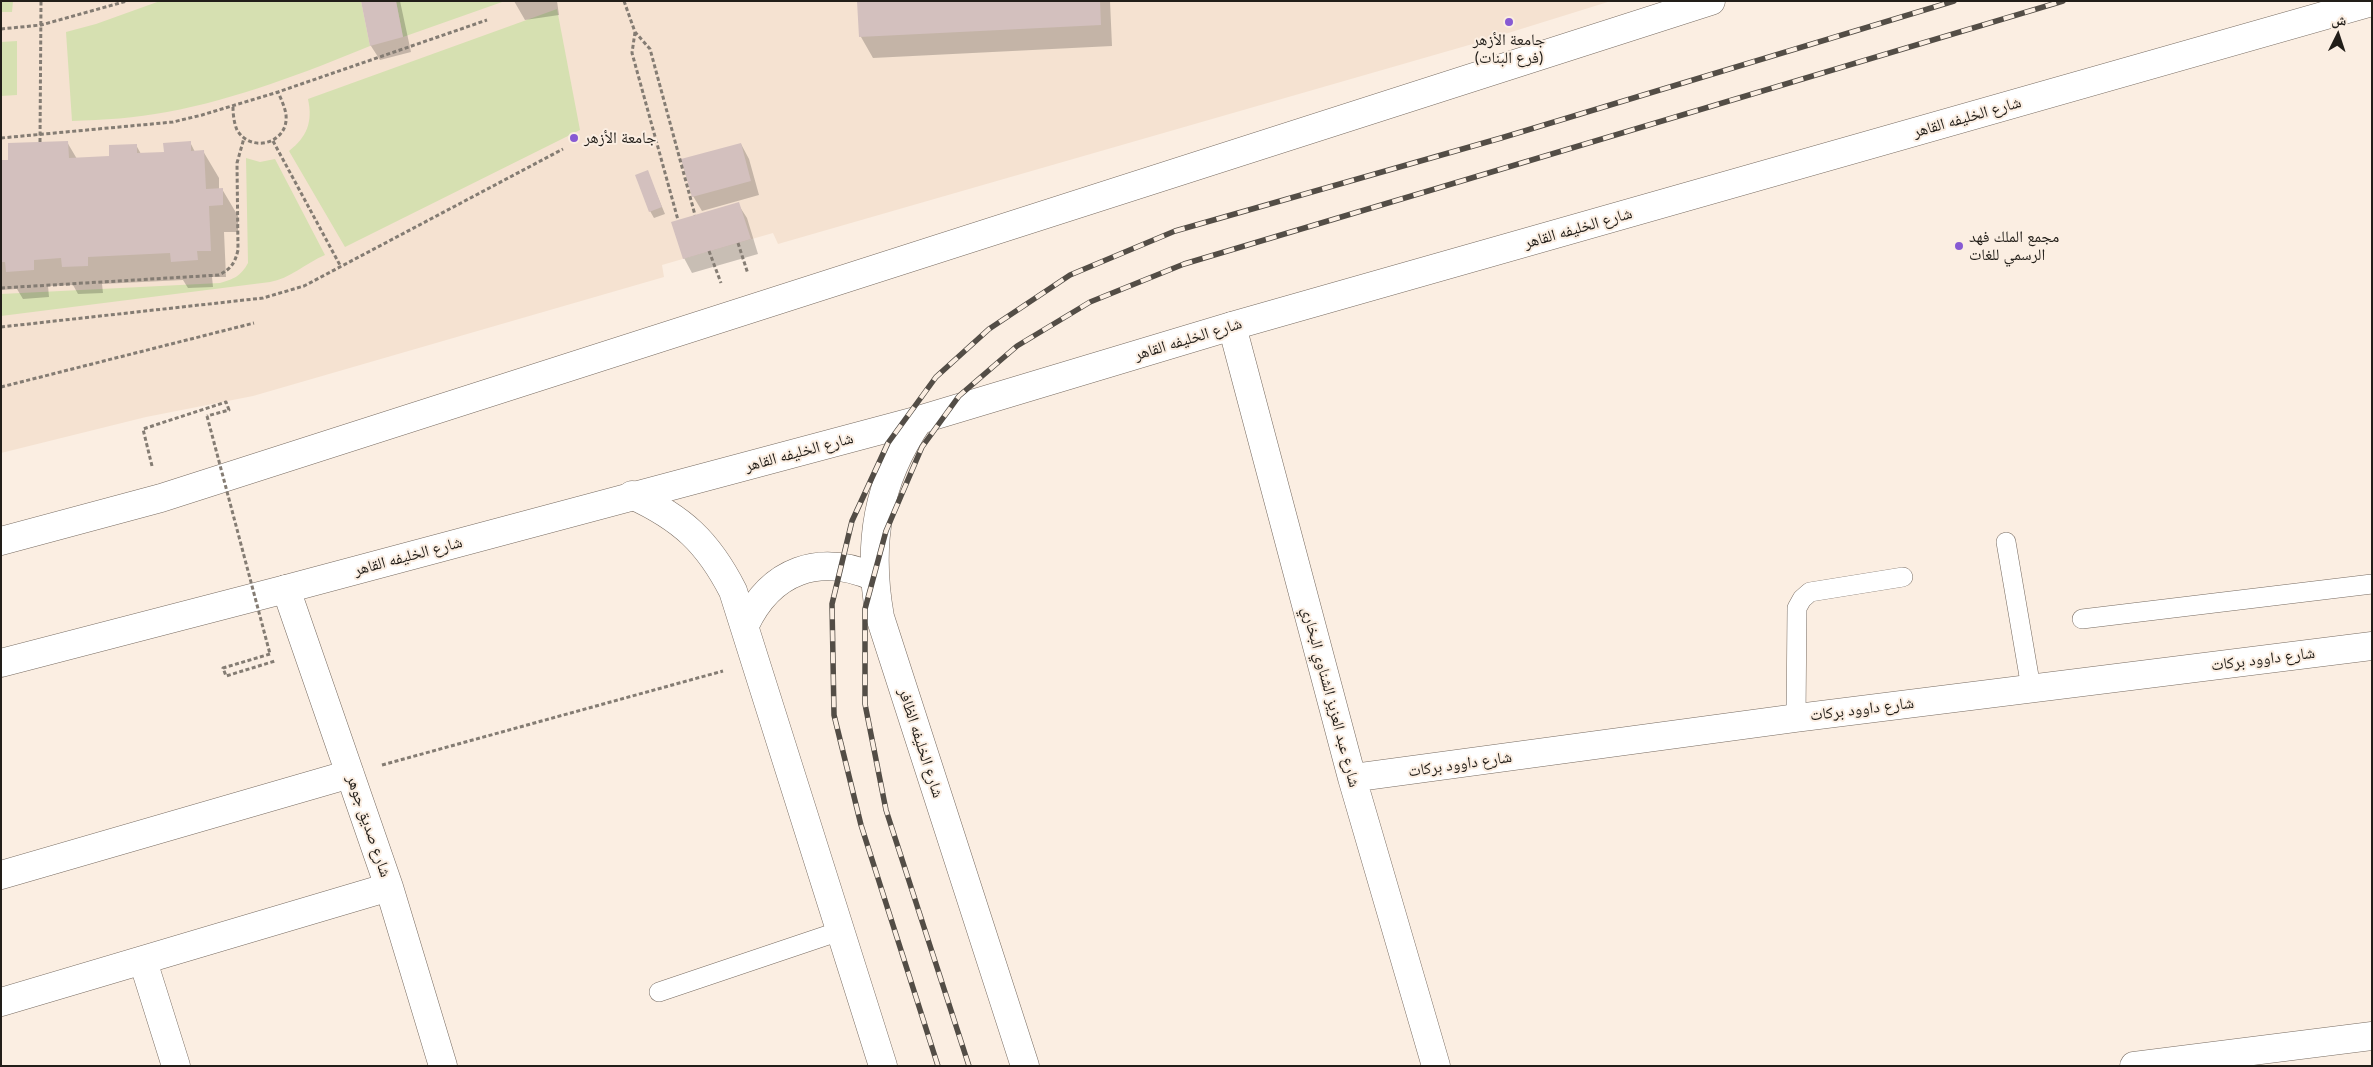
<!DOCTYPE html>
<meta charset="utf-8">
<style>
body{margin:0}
#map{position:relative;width:2373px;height:1067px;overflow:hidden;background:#fbeee2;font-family:Lato,"Noto Naskh Arabic",sans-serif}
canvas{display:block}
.frame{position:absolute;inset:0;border:2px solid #221e19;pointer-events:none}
.north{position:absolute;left:2313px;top:10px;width:50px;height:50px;-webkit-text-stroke:4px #fbeee2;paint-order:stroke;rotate:4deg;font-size:14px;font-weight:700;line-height:20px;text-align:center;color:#221e19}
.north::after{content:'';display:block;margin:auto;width:18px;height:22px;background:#221e19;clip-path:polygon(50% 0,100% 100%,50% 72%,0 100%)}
</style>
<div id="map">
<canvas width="2373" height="1067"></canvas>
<div class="frame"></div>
<div class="north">ش</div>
</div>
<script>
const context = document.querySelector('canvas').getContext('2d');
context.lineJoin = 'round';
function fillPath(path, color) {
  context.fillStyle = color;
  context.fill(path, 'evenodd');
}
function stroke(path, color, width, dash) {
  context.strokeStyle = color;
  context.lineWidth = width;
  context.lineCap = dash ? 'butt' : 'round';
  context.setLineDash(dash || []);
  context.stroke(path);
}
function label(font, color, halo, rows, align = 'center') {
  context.font = font + ' Lato,"Noto Naskh Arabic",sans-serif';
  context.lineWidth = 4;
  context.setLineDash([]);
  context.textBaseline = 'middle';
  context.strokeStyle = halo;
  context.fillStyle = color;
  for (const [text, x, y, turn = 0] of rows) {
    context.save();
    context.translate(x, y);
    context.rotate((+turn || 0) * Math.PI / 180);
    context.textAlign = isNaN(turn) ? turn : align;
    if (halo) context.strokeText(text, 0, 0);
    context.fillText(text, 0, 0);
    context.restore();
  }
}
fillPath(new Path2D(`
 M 1,1 L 1611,1 L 1476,43 L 778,244 L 773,233 L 738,243 L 662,265 L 664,277 L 253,396 L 146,417 L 1,453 Z`), '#f5e2d1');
fillPath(new Path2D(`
 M 1,1 L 13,1 L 12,12 L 1,12 Z
 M 160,1 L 361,1 L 370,46 C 304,73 237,99 167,112 C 135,118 104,120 72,121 L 66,32 L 96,24 Z
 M 396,1 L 505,1 L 403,37 Z
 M 557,9 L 580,130 L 345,247 L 289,151 C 307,137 313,122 308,99 Z
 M 17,41 L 17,95 L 1,96 L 1,42 Z
 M 246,158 L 260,162 L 275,159 L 325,255 C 306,263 289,279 270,282 L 1,316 L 1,294 L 220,283 C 234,279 241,276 248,263 Z`), '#d6e0b1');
fillPath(new Path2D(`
 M 363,1 L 400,1 L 411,52 L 380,60 L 371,46 Z
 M 514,1 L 557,1 L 559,15 L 525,20 Z
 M 859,1 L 1110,1 L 1112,46 L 873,58 L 861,37 Z
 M 67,142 L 77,159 L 110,157 L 136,145 L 141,154 L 165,153 L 190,142 L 195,152 L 203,151 L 219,178 L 219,190 L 222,189 L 238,216 L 238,232 L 224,232 L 226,277 L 212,277 L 213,287 L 188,288 L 183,280 L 102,284 L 103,293 L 78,294 L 73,285 L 48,286 L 49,297 L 23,299 L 17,289 L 1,290 L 1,161 L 9,161 Z
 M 741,144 L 749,159 L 759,195 L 702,211 L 693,196 Z
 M 647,171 L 665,214 L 654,218 L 650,211 Z
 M 738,204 L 747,218 L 758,254 L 692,273 L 684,258 Z`), '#0003');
fillPath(new Path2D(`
 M 361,1 L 396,1 L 403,37 L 370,46 Z
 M 857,1 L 1100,1 L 1101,25 L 859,37 Z
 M 68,141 L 69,158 L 109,156 L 109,145 L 137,144 L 137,153 L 164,152 L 163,143 L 191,141 L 191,151 L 204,150 L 206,189 L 223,188 L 223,205 L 209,206 L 211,251 L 197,251 L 198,260 L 171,262 L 170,253 L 88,257 L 88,266 L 62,267 L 61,258 L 34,260 L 34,270 L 6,272 L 5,262 L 1,262 L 1,160 L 8,160 L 8,143 Z
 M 741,143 L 751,181 L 692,197 L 681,159 Z
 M 648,170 L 662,207 L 649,212 L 635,175 Z
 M 739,202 L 751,239 L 683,259 L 671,222 Z`), '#d3c0be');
const lane = new Path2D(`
 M 2006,542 L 2031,688
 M 2082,619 L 2372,584
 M 1796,718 L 1797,608 L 1802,599 L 1810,592 L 1903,577
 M 659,992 L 840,931`);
const street = new Path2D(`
 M 1232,326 L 1352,778 L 1436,1066
 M 286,589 L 389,887 L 443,1066
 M 1352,778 L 1796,718 L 2372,646
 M 1,875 L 350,774
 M 143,961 L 176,1066
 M 1,1002 L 389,887
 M 2134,1066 L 2372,1036`);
const secondary = new Path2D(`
 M 919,420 C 877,482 867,544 880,617 L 1025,1066
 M 632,495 C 682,518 708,542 733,591 L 883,1066
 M 745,625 C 771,570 819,553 874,577`);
const primary = new Path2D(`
 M 1,541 L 161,498 L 1711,1
 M 1,663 L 286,589 L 919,420 L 1232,326 L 2372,2`);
stroke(lane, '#776b61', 20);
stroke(street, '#776b61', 29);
stroke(secondary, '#776b61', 29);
stroke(primary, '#776b61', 29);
stroke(new Path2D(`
 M 624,1 L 635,32 L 650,49 L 695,215
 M 1,29 L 41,25 L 127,1
 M 635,32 L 632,53 L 678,220
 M 233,107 C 233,114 234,123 237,130 C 251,154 289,143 286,115 C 285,107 281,99 278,92
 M 1,138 L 173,122 L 202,115 L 278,92 L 487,20
 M 273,141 L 341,267
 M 40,142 L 41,1
 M 738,243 L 748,274
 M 709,251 L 721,283
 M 1,288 L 219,275 C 231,269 235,263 238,250 L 237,163 L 244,138
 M 1,327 L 263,298 L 304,286 L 563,149
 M 1,387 L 254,323
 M 152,466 L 143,429 L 226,402 L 229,410 L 207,416
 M 270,654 L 223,668 L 226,676 L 275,661
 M 382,765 L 723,671`), '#847c73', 3, [4, 2.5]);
stroke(lane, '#fff', 19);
stroke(street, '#fff', 28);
stroke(secondary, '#fff', 28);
stroke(primary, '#fff', 28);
const rail = new Path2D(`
 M 938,1066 L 861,825 L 834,715 L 832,604 L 852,521 L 888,443 L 936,377 L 989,329 L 1070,275 L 1175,231 L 1501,138 L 1954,1
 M 969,1066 L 886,810 L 865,704 L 865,609 L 886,531 L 922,447 L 959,396 L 1017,346 L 1090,302 L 1184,264 L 2063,1`);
stroke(rail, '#534d46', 5.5);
stroke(rail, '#fbeee2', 4, [11]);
stroke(new Path2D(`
 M 207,416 L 270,654`), '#847c73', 3, [4, 2.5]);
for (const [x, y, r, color] of [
 [1509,22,5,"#875ad3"],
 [574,138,5,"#875ad3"],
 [1959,246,5,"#875ad3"]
]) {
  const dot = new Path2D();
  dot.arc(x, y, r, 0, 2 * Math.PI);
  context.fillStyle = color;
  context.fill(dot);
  stroke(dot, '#fbeee2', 2);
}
label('16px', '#221e19', '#fbeee2', [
 ["جامعة الأزهر",1509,40,"center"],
 ["(فرع البنات)",1509,58,"center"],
 ["جامعة الأزهر",584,138],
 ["مجمع الملك فهد",1969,237],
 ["الرسمي للغات",1969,255]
], 'left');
label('16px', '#221e19', '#fbeee2', [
 ["شارع الخليفه القاهر",1967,117,-16],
 ["شارع الخليفه القاهر",1578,228,-16],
 ["شارع الخليفه القاهر",1188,339,-17],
 ["شارع الخليفه القاهر",799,452,-15],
 ["شارع الخليفه القاهر",408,556,-15],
 ["شارع داوود بركات",2263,659,-7],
 ["شارع عبد العزيز الشناوي البخاري",1331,697,75],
 ["شارع داوود بركات",1862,709,-7],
 ["شارع الخليفه الظافر",921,743,72],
 ["شارع داوود بركات",1460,764,-8],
 ["شارع صديق جوهر",369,826,71]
]);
</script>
